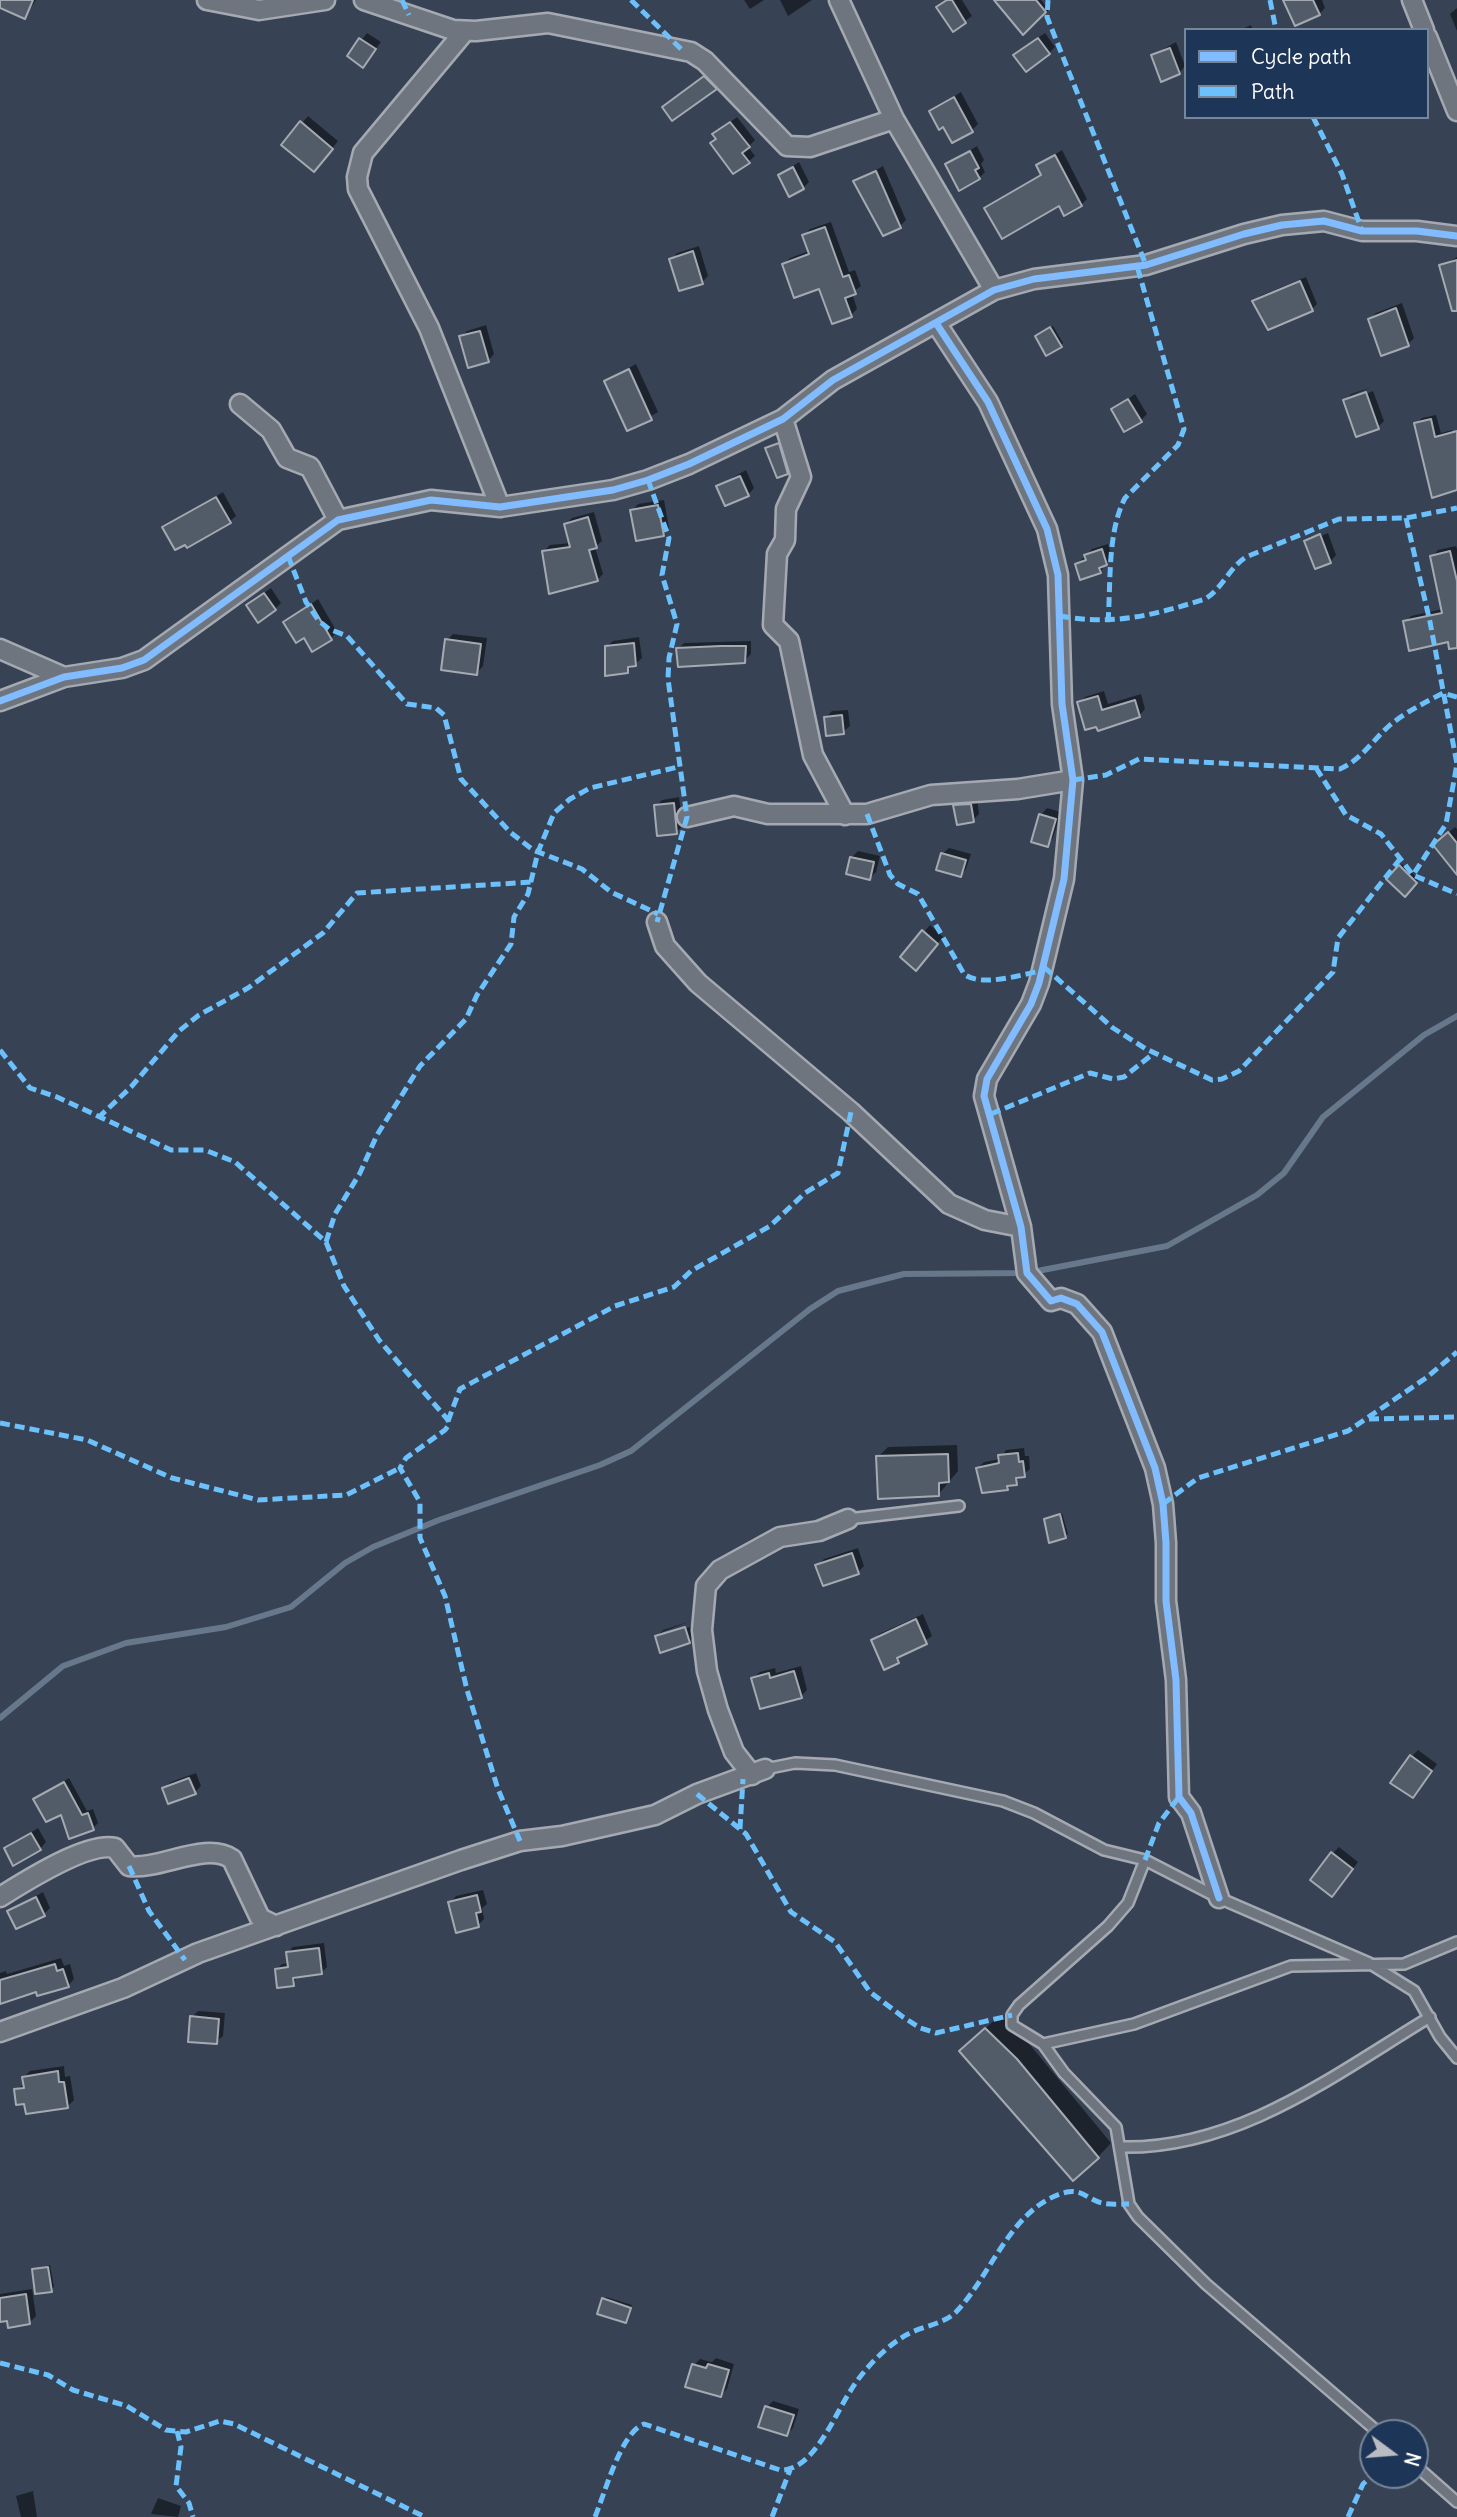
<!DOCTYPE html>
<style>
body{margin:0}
#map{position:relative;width:1457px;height:2517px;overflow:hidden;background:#374354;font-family:Delius,sans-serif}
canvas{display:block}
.legend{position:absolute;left:1184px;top:28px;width:245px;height:91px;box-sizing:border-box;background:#1d3557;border:2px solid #77869a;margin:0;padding:9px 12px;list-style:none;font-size:21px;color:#fff}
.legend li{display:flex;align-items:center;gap:14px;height:35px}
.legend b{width:35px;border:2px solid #77869a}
.north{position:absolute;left:1359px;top:2419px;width:70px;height:70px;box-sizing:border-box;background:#1d3557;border:2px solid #77869a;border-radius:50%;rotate:106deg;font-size:19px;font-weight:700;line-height:28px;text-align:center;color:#fff}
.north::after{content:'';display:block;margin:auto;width:24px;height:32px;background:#b9bdc3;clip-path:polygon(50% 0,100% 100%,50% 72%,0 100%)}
</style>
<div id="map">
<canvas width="1457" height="2517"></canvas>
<ul class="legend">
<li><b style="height:9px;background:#80bcff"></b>Cycle path</li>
<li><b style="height:9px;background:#6cc0fc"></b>Path</li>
</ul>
<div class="north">N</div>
</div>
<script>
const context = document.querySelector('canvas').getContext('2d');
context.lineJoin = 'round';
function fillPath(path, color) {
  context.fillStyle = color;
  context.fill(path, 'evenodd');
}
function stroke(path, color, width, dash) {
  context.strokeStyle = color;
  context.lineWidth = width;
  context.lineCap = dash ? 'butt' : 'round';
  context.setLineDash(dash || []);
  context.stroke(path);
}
fillPath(new Path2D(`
 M 11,0 L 36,0 L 25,17 Z
 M 744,0 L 764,0 L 750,9 Z
 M 780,0 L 812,0 L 788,16 Z
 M 946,0 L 962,0 L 972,16 L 953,30 L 939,7 Z
 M 995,0 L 1041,0 L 1049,10 L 1023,33 Z
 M 1285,0 L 1322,0 L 1325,8 L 1319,14 Z
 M 1457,8 L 1457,31 L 1450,14 Z
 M 1251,25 L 1253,30 L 1240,30 Z
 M 367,33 L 381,42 L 363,65 L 349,56 Z
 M 1045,33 L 1055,47 L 1049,53 L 1022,49 Z
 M 1176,42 L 1185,66 L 1179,73 L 1153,55 Z
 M 711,71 L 721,82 L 715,88 L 664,107 Z
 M 961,92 L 978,124 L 972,130 L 931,111 Z
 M 308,116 L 338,141 L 320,164 L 302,123 Z
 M 737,117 L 755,140 L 748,147 L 755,156 L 748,162 L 715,134 Z
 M 977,146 L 984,160 L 981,164 L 985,172 L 979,178 L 947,165 Z
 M 1062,150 L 1087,199 L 1081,205 L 987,208 L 1042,174 L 1038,165 Z
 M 799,162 L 809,182 L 803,188 L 780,175 Z
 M 883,166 L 906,220 L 900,226 L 855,182 Z
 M 831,222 L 849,272 L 855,270 L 861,286 L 852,293 L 857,309 L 851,315 L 820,286 L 784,264 L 790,258 L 809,251 L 804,235 L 810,229 Z
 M 699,246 L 708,276 L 702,282 L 671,260 L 677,253 Z
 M 1457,257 L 1457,294 L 1441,266 Z
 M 1306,277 L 1317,304 L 1312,309 L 1255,302 L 1260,296 Z
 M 1402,303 L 1414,338 L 1408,344 L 1370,319 L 1376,313 Z
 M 486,325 L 494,354 L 488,361 L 461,337 L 467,331 Z
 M 1053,326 L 1063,343 L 1061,346 L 1040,334 Z
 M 636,364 L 658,412 L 628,429 L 606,381 Z
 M 1372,387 L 1350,396 L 1350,400 L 1373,391 L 1384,421 L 1378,427 L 1345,401 L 1351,394 Z
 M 1135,394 L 1147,414 L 1141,420 L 1113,410 Z
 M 1436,415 L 1441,433 L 1452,430 L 1457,446 L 1457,489 L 1416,424 L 1422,418 Z
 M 785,438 L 793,466 L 787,472 L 767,449 Z
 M 746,470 L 754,488 L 748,495 L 718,486 Z
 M 223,492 L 236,516 L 229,522 L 164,528 Z
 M 664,500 L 669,528 L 663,534 L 632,511 L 638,504 Z
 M 594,512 L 602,541 L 595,547 L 603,574 L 597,580 L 544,551 L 550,545 L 571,543 L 566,524 L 572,518 Z
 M 1328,533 L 1336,555 L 1330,562 L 1306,541 L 1311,536 L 1311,540 Z
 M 1108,544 L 1112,557 L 1100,572 L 1077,564 L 1092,549 Z
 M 1456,546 L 1457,549 L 1457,647 L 1453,639 L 1405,622 L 1411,616 L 1443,609 L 1432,557 L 1438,550 Z
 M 271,588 L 281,603 L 275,609 L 255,599 Z
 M 318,599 L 337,632 L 331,638 L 304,636 L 285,622 Z
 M 453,634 L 487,638 L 483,666 L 477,673 L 447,640 Z
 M 639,637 L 642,658 L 627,671 L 606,647 L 613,641 Z
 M 751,641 L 751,654 L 744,661 L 678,649 L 684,643 Z
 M 1104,691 L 1108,704 L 1141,694 L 1145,709 L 1139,716 L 1099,729 L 1079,703 L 1085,697 Z
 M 848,710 L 850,726 L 843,732 L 825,718 L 832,711 Z
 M 679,797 L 683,826 L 676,832 L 656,806 L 662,800 Z
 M 977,798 L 979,814 L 973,820 L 955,805 L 961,799 Z
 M 1047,808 L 1061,812 L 1053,838 L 1047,845 L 1041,815 Z
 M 1455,827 L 1457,829 L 1457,859 L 1441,839 Z
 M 949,848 L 971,854 L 966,869 L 960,876 L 942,854 Z
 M 858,851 L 880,856 L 876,872 L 870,878 L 851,858 Z
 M 1402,864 L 1419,879 L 1405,894 L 1388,879 Z
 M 930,925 L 943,937 L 922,962 L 924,932 Z
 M 957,1445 L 958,1471 L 938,1495 L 878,1457 L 888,1447 Z
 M 1024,1448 L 1025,1456 L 1029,1456 L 1030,1469 L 1007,1489 L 978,1468 L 984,1462 L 1000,1459 L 1006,1450 Z
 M 1062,1513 L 1068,1534 L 1065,1536 L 1046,1519 Z
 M 858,1548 L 864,1566 L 858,1572 L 817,1566 L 824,1559 Z
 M 923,1614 L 932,1636 L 885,1668 L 873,1640 L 879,1634 Z
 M 691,1621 L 662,1632 L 662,1636 L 693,1626 L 696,1635 L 689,1642 L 657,1637 L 663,1630 Z
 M 801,1666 L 807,1690 L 801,1696 L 753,1678 L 760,1672 L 775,1668 L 776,1673 Z
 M 1418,1750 L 1437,1764 L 1419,1790 L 1411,1757 Z
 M 196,1773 L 201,1786 L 195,1792 L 164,1788 L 171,1782 Z
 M 69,1778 L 87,1811 L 93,1809 L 98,1823 L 93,1828 L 35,1799 Z
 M 38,1828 L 46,1842 L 40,1849 L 6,1848 Z
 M 1339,1847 L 1358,1862 L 1338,1889 L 1333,1853 Z
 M 483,1890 L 487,1904 L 482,1908 L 484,1919 L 478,1925 L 450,1903 L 456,1896 Z
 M 43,1892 L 50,1908 L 44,1914 L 10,1911 Z
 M 324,1943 L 327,1967 L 322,1972 L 298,1975 L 293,1985 L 276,1970 L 282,1964 L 289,1963 L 288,1952 L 293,1947 Z
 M 61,1958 L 64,1966 L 70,1964 L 74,1979 L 68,1986 L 37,1989 L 0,2002 L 0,1973 L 6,1971 L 7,1974 Z
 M 198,2011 L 225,2013 L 223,2036 L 216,2042 L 192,2017 Z
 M 1000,2015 L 1031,2046 L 1111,2143 L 1098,2157 L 975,2038 Z
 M 64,2066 L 65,2077 L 70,2076 L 74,2100 L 67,2107 L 26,2102 L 16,2090 L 25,2083 L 24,2077 L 30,2071 Z
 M 50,2265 L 54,2287 L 51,2290 L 34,2270 Z
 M 32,2289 L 36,2316 L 29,2323 L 0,2315 L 0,2294 Z
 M 606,2297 L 632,2305 L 625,2321 L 604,2299 Z
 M 716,2358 L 734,2364 L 727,2389 L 721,2395 L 694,2365 L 700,2359 L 712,2362 Z
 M 773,2401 L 799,2409 L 793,2428 L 787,2434 L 767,2407 Z
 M 33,2491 L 37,2517 L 21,2517 L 16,2496 Z
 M 158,2498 L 181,2506 L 178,2517 L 151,2514 Z`), '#0007');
stroke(new Path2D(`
 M 0,1718 L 63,1666 L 126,1643 L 226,1627 L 291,1607 L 345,1563 L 373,1547 L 439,1520 L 600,1465 L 631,1451 L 810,1309 L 838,1291 L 904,1274 L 1027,1273 L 1167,1246 L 1257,1195 L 1284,1173 L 1323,1117 L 1424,1035 L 1457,1016`), '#68788c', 6);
const building = new Path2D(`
 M 0,0 L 33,0 L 25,19 L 0,8 Z
 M 947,0 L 952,0 L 966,23 L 953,32 L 936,7 Z
 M 994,0 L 1036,0 L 1046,12 L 1023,35 Z
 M 1283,0 L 1313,0 L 1320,15 L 1295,26 Z
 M 359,38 L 376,49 L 363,68 L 347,56 Z
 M 1038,38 L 1050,54 L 1026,72 L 1013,55 Z
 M 1170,48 L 1180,74 L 1161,82 L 1151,55 Z
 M 704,76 L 717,89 L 672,121 L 662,107 Z
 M 954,97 L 973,132 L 952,143 L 943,127 L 939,130 L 929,111 Z
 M 300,121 L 333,149 L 314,172 L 281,145 Z
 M 730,122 L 750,147 L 742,153 L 750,163 L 733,174 L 710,143 L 716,139 L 712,134 Z
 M 970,151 L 979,168 L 975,170 L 980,179 L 959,191 L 945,164 Z
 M 1055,155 L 1082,206 L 1064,216 L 1059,206 L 1002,239 L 984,208 L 1041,175 L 1036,165 Z
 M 793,167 L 804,189 L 789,197 L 778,175 Z
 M 876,171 L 901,228 L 883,236 L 853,181 Z
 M 825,227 L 843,277 L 849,275 L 856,294 L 845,298 L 852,317 L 832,324 L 819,289 L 794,298 L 782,264 L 809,254 L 802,235 Z
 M 693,251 L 703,284 L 679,291 L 669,259 Z
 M 1457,260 L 1457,311 L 1452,311 L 1439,265 Z
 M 1300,281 L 1313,311 L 1268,330 L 1252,301 Z
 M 1396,308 L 1409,346 L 1381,356 L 1368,319 Z
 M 1050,327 L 1062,347 L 1046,356 L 1035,336 Z
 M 480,331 L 489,362 L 468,368 L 459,336 Z
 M 629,369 L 652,420 L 627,431 L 604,381 Z
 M 1366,392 L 1379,429 L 1356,437 L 1343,400 Z
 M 1128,399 L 1142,422 L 1124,432 L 1111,409 Z
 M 1431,419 L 1435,437 L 1457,431 L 1457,490 L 1432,498 L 1414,423 Z
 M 779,443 L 788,474 L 777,478 L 765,448 Z
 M 740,476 L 749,496 L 725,506 L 716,486 Z
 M 216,497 L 231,523 L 187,548 L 185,545 L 175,550 L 162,527 Z
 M 658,505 L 664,536 L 636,541 L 630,510 Z
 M 588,517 L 597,548 L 589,550 L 598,581 L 549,594 L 542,551 L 570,547 L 564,524 Z
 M 1320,534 L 1331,563 L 1315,569 L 1304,541 Z
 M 1102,549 L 1107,565 L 1099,568 L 1101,573 L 1080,580 L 1075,564 L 1086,560 L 1084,555 Z
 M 1450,551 L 1457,581 L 1457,648 L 1449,649 L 1448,642 L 1409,651 L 1403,621 L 1442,613 L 1430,556 Z
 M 264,593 L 276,610 L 258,623 L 246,605 Z
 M 311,604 L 332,640 L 312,652 L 304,638 L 296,643 L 283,622 Z
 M 445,639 L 481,644 L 477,675 L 441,670 Z
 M 634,643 L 636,666 L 628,667 L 628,673 L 605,676 L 605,646 Z
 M 721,646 L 746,646 L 745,663 L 678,667 L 676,648 Z
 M 1098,696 L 1102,710 L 1135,700 L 1140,717 L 1098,731 L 1096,727 L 1085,730 L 1077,702 Z
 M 842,715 L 844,734 L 826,736 L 824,717 Z
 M 674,803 L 677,834 L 657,836 L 654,805 Z
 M 971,804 L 974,822 L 957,825 L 953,805 Z
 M 1039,814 L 1056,819 L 1048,847 L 1031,842 Z
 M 1448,832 L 1457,843 L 1457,875 L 1433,845 Z
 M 941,853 L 966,860 L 961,877 L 936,870 Z
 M 850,857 L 874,862 L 870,880 L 846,874 Z
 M 1399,865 L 1417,883 L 1405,897 L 1386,879 Z
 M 922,930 L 938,944 L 916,971 L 900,957 Z
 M 1018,1453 L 1019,1462 L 1023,1461 L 1025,1477 L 1016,1478 L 1017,1485 L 1007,1486 L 1008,1490 L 982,1493 L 976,1468 L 999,1463 L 998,1455 Z
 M 948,1454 L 949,1482 L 939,1483 L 939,1496 L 878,1499 L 876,1456 Z
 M 1060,1514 L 1066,1538 L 1049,1543 L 1044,1519 Z
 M 852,1553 L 859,1574 L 823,1586 L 815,1565 Z
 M 916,1619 L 927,1644 L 897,1658 L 899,1663 L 884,1670 L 871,1640 Z
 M 685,1627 L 690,1643 L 660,1653 L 655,1636 Z
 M 794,1671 L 802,1698 L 760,1709 L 751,1678 L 769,1673 L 770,1678 Z
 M 1410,1755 L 1432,1771 L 1413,1798 L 1390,1783 Z
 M 189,1778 L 196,1794 L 168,1804 L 162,1788 Z
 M 64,1782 L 82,1815 L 88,1813 L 94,1830 L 69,1839 L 61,1815 L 46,1822 L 33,1799 Z
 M 31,1833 L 41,1850 L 13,1866 L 4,1848 Z
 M 1331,1852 L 1353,1869 L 1332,1897 L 1310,1880 Z
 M 477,1895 L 481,1912 L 476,1913 L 479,1927 L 456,1933 L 448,1902 Z
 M 36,1897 L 45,1916 L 16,1929 L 7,1911 Z
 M 319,1948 L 322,1974 L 293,1978 L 294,1986 L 277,1988 L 275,1969 L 288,1967 L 286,1952 Z
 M 55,1964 L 57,1971 L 63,1969 L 69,1987 L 37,1996 L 36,1992 L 0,2004 L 0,1980 Z
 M 190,2016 L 219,2019 L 217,2044 L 188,2042 Z
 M 985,2028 L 1017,2059 L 1099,2158 L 1073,2181 L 959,2051 Z
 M 58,2071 L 59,2082 L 64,2082 L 68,2108 L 26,2114 L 24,2104 L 16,2105 L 14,2089 L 24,2088 L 22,2077 Z
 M 48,2267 L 52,2292 L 35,2294 L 32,2269 Z
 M 26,2294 L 30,2324 L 8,2328 L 7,2321 L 0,2322 L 0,2298 Z
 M 602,2298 L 631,2308 L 626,2323 L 597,2314 Z
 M 692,2364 L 706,2368 L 708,2364 L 729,2370 L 721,2397 L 685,2387 Z
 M 765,2406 L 794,2415 L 787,2436 L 758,2427 Z`);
fillPath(building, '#525b68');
stroke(building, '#a5aab2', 2);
const lane = new Path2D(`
 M 848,1519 L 959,1506
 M 765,1769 L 795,1763 L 835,1765 L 1003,1801 L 1034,1813 L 1104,1850 L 1145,1860 L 1219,1898 L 1369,1963 L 1414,1991 L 1440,2037 L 1457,2058
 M 1145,1860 L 1128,1903 L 1108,1926 L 1019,2005 L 1012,2015 L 1012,2025 L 1043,2044 L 1064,2073 L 1116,2127 L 1129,2204 L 1138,2217 L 1206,2284 L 1379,2433
 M 1043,2044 L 1134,2024 L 1291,1966 L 1404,1964 L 1457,1942
 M 1120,2147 C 1237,2150 1334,2075 1430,2017
 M 1415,2465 L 1457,2502`);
const street = new Path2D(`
 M 207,0 L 259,10 L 325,0
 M 364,0 L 453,30 L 476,31 L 548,23 L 691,52 L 705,61 L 787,146 L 810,147 L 894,119
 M 839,0 L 894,119 L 994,290
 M 1412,0 L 1424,30
 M 465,31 L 363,153 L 357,177 L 358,189 L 429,328 L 500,507
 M 1427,37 L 1457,111
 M 936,323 L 988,402 L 1047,529 L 1058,575 L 1062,704 L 1073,780 L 1064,879 L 1039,983 L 1031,1004 L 987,1079 L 984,1096 L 1021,1227 L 1027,1273 L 1051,1301 L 1061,1298 L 1077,1304 L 1102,1332 L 1155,1468 L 1163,1504 L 1166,1543 L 1166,1601 L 1176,1680 L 1179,1797 L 1191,1813 L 1219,1898
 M 240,404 L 271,430 L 287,458 L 310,467 L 338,520
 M 783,419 L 801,477 L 786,509 L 785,540 L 777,554 L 773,625 L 789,641 L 813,755 L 845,815
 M 0,649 L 64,677
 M 0,701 L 64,677 L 122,668 L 144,660 L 338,520 L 431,500 L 500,507 L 613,490 L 648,480 L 689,464 L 783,419 L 833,380 L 994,290 L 1034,279 L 1146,265 L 1244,234 L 1282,225 L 1324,221 L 1362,231 L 1417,231 L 1457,236
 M 687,817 L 734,806 L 768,814 L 867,814 L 931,795 L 1018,789 L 1073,780
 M 657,922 L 665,946 L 698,983 L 851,1112 L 949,1204 L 985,1220 L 1021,1227
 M 752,1775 L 734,1752 L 718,1710 L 707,1671 L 702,1630 L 706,1586 L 720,1570 L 780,1537 L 819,1531 L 848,1519
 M 0,1897 C 24,1882 88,1841 115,1848 L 129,1866 C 160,1870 206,1841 232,1859 L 260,1918 L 276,1926
 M 0,2032 L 123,1988 L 198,1953 L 461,1860 L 520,1841 L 562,1836 L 655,1815 L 697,1794 L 765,1769`);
stroke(lane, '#a5aab2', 14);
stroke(street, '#a5aab2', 23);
stroke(lane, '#6f757e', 9);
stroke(street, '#6f757e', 18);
stroke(new Path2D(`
 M 402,0 L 409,15
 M 631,0 L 682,50
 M 1048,0 L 1047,17 L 1146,265
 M 1270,0 L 1276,30
 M 1313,117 L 1342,174 L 1362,231
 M 648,480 L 669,538 L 662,575 L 677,624 L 669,658 L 668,679 L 687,817 L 657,922
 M 1406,518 L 1430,622 L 1457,764 L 1446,824 L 1413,875
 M 288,556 L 306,602 L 319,621 L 329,629 L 347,636 L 407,704 L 436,708 L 444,715 L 461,779 L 510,832 L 533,850 L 582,869 L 611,892 L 658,914
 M 1060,616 C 1114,626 1154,615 1205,599 C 1222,589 1229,568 1246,557 L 1339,519 L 1406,518 L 1457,508
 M 1108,622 C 1111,583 1107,533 1125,498 L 1178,445 L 1184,429 L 1137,266
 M 1316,768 L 1346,815 L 1381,834 L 1413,875 L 1457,894
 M 1073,780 L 1106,775 L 1139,759 L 1340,769 C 1361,760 1373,740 1390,725 C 1406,712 1424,703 1443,693 L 1457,697
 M 867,814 L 890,875 L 898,884 L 918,894 L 964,974 C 982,988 1021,974 1042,971
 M 1044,967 L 1113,1028 L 1146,1049 L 1212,1080 L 1222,1079 L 1239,1071 L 1333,972 L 1338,938 L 1400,859
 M 0,1050 L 30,1088 L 57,1097 L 171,1150 L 205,1150 L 235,1162 L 326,1242 L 344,1286 L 379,1340 L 448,1420 L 449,1425 L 445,1430 L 406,1458 L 400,1468 L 420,1502 L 420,1538 L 445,1596 L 467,1690 L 498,1789 L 520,1841
 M 991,1114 L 1090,1073 L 1113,1079 L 1124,1077 L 1154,1053
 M 98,1118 L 131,1087 L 179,1031 L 199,1015 L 248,988 L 323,933 L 357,893 L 532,882
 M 326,1242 L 335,1214 L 360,1173 L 377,1135 L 420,1066 L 466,1019 L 477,995 L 511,944 L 514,917 L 528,894 L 538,852 L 554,813 L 570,799 L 590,788 L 678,767
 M 1369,1419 L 1457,1417
 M 448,1421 L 460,1389 L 615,1306 L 674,1287 L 691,1271 L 770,1226 L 805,1193 L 838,1173 L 851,1112
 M 0,1423 L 87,1440 L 172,1478 L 258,1500 L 346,1495 L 400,1468
 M 1163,1504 L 1198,1478 L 1348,1431 L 1426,1378 L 1457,1352
 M 697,1794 L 746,1834 L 791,1912 L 835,1942 L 870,1992 L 903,2017 L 920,2028 L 936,2033 L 1012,2015
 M 740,1829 L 743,1779
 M 1145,1860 L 1159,1823 L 1179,1797
 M 129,1866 L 149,1911 L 185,1960
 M 0,2363 L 48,2375 L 73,2390 L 127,2406 L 166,2430 L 186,2432 L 220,2421 L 234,2424 L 425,2517
 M 177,2431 L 181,2447 L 176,2486 L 189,2503 L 193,2517
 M 595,2517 C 605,2493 621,2432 644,2424 L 780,2470 C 813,2472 835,2414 851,2390 C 863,2370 887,2345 908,2334 C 923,2326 944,2324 956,2312 C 991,2276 1012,2205 1067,2192 C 1082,2189 1089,2200 1102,2203 C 1110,2205 1120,2204 1129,2204
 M 772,2517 L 790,2470
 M 1348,2517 L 1363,2484 L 1373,2475`), '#6cc0fc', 5, [10, 5]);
stroke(new Path2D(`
 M 936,323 L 988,402 L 1047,529 L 1058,575 L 1062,704 L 1073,780 L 1064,879 L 1039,983 L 1031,1004 L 987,1079 L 984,1096 L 1021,1227 L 1027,1273 L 1051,1301 L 1061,1298 L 1077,1304 L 1102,1332 L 1155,1468 L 1163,1504 L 1166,1543 L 1166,1601 L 1176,1680 L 1179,1797 L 1191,1813 L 1219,1898
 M 0,701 L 64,677 L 122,668 L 144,660 L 338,520 L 431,500 L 500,507 L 613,490 L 648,480 L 689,464 L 783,419 L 833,380 L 994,290 L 1034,279 L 1146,265 L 1244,234 L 1282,225 L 1324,221 L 1362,231 L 1417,231 L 1457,236`), '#80bcff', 7);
</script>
